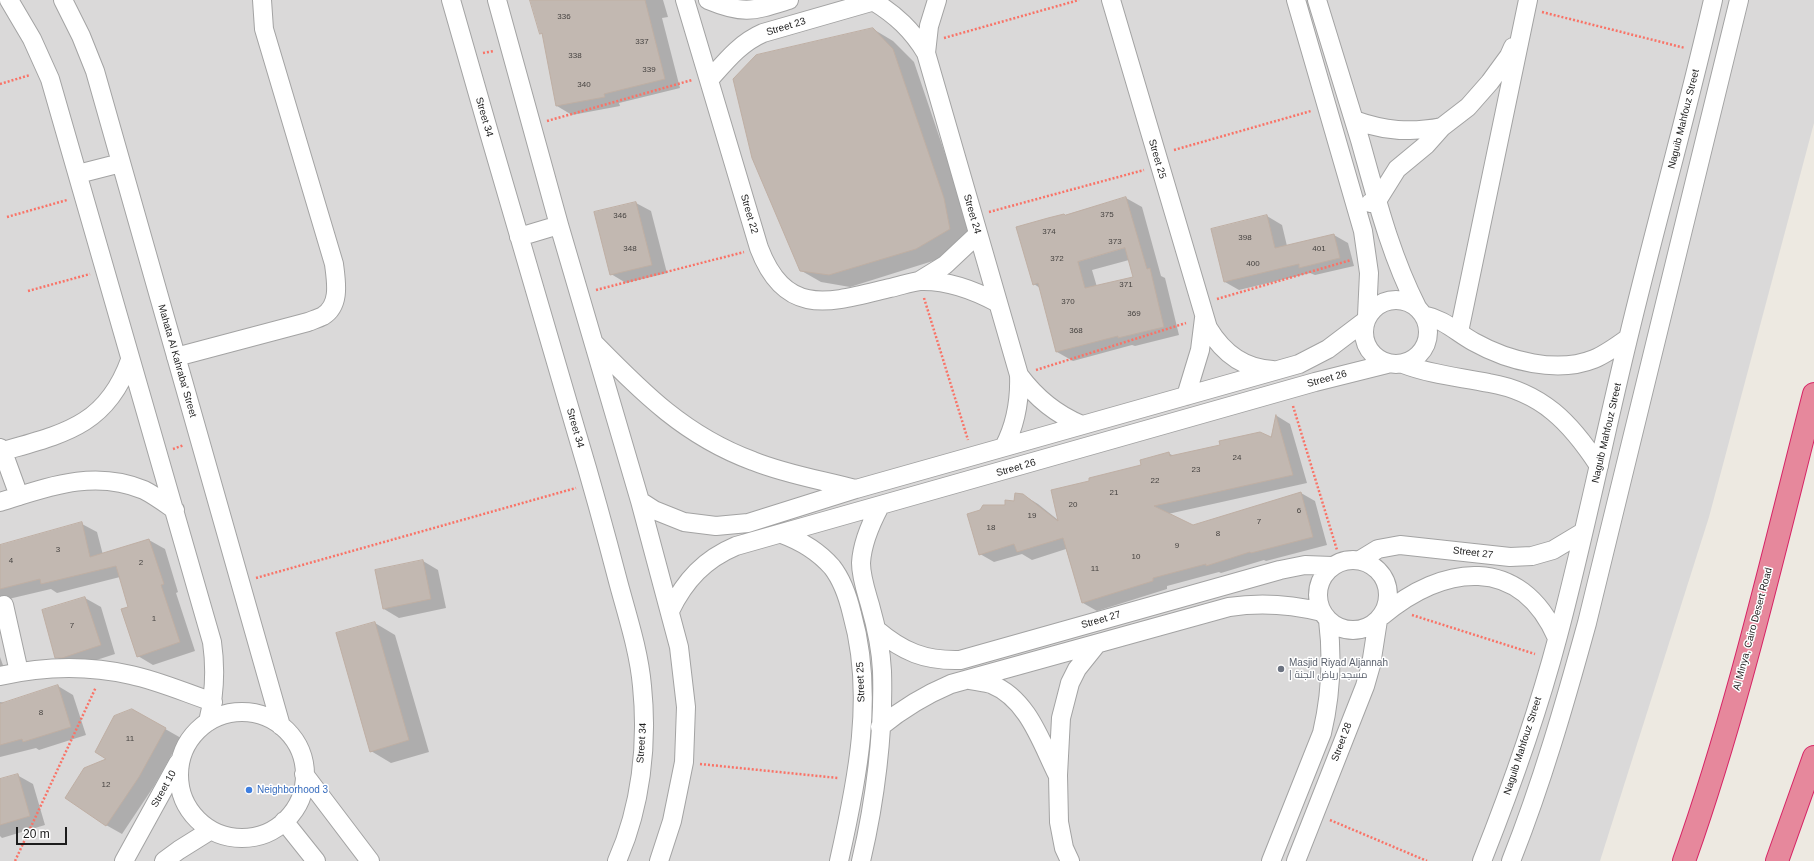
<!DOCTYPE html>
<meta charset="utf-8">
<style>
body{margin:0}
#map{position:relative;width:1814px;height:861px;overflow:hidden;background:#ede9e1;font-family:Arial,sans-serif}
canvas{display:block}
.scale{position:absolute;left:16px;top:827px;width:51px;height:18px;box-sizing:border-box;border:2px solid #1c1c1c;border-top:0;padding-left:5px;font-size:12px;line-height:14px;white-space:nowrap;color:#1c1c1c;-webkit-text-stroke:3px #fff;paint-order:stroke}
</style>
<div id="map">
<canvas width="1814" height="861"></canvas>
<div class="scale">20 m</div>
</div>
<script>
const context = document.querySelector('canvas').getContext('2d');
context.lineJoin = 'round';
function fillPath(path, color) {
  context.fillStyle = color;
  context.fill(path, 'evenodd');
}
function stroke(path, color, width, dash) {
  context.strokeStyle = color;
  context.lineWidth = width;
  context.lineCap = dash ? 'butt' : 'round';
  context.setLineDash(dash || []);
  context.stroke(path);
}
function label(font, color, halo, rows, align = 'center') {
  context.font = font + ' Arial,Cairo,sans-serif';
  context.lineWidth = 3;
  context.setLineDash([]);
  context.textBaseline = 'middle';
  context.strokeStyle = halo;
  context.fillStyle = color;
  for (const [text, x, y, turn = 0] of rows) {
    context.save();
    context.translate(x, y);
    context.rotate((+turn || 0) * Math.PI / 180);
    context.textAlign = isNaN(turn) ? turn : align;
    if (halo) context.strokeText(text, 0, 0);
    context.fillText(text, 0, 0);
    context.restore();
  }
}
fillPath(new Path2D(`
 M 0,0 L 1814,0 L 1814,123 L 1709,517 L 1600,861 L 0,861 Z`), '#dad9d9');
fillPath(new Path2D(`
 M 531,0 L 663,0 L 668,17 L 662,18 L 680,88 L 619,103 L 620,106 L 572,115 L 557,106 L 543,35 L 541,33 Z
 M 873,29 L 893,41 L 914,62 L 964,210 L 970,241 L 936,260 L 850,287 L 821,282 L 800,270 Z
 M 1126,198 L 1142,207 L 1161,276 L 1165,278 L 1179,335 L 1135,346 L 1132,345 L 1073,361 L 1057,352 L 1040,288 L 1034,284 ZM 1129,260 L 1134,278 L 1097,287 L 1092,270 Z
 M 636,203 L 651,211 L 667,273 L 626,283 L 611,274 Z
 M 1267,216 L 1282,225 L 1287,246 L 1334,235 L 1348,243 L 1354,266 L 1315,275 L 1310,273 L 1239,290 L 1225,282 Z
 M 1277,416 L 1290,424 L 1307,483 L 1168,514 L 1193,526 L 1301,493 L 1315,501 L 1327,545 L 1266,561 L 1264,560 L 1221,573 L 1219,572 L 1167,586 L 1167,589 L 1097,611 L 1083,603 L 1066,549 L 1032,560 L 1022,554 L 994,562 L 980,554 L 1006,505 L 1014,502 L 1023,495 L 1038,504 L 1058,520 L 1090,481 L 1142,465 L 1168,453 L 1174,456 L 1272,438 Z
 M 82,524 L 97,532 L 103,555 L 149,540 L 165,549 L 178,592 L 176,593 L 195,651 L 153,665 L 138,656 L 129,607 L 120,577 L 57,593 L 51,589 L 0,601 L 0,546 Z
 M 423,561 L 438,570 L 446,608 L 399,618 L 384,609 Z
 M 85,598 L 101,607 L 115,654 L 78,666 L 71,666 L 56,657 Z
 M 375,623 L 395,635 L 429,752 L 391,763 L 371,751 Z
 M 0,657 L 4,668 L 0,670 Z
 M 58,686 L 73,695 L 86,735 L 39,750 L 36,748 L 0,757 L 0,702 L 6,703 Z
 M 132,710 L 181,738 L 154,786 L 122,834 L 106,825 L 108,759 Z
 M 17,775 L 33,784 L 45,825 L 2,838 L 0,836 L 0,780 Z`), '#0003');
const building = new Path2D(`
 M 530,0 L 645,0 L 665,79 L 604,94 L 605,97 L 556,106 L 542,33 L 540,34 Z
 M 873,28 L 893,49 L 944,198 L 950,229 L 916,249 L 829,275 L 800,271 L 752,158 L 733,79 L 756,55 Z
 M 1126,197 L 1147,269 L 1150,268 L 1164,327 L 1118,338 L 1118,336 L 1056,352 L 1038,283 L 1033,285 L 1016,227 L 1048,218 L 1064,214 L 1065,215 ZM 1125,248 L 1133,277 L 1085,288 L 1078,262 Z
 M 636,202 L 652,265 L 610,275 L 594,212 Z
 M 1267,215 L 1275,248 L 1334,234 L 1340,258 L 1299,268 L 1299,264 L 1224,282 L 1211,229 Z
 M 1276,415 L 1293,475 L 1154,506 L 1193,525 L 1301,492 L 1313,537 L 1251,553 L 1250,552 L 1206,566 L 1206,564 L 1153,578 L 1153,581 L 1082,603 L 1063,538 L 1017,552 L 1014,544 L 979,555 L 967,514 L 980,510 L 983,505 L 1005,505 L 1005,500 L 1014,501 L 1015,493 L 1023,494 L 1058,521 L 1051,490 L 1089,481 L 1089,478 L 1141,465 L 1140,460 L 1169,452 L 1170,456 L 1220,445 L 1219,441 L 1260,432 L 1271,437 Z
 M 82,522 L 90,557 L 149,539 L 164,584 L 161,585 L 180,642 L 137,657 L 121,609 L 128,607 L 116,566 L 41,584 L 40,579 L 0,589 L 0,545 Z
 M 423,560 L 431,599 L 383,609 L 375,570 Z
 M 85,597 L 101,645 L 62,658 L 55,658 L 42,610 Z
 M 375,622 L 409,740 L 370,752 L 336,633 Z
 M 58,685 L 71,727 L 23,742 L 22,739 L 0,745 L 0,704 Z
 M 132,709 L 166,728 L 139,777 L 106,826 L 65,798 L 84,768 L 106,759 L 95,752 L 114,716 Z
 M 18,774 L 30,816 L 0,825 L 0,779 Z`);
fillPath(building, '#c2b8b1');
stroke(building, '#bfafa4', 1);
const minor = new Path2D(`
 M 9,0 L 32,39 L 50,79 L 212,642 C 216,670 215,694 208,722
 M 63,0 L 81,36 L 95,71 L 281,726
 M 451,0 C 492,145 535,290 577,434 C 592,484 606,535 619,585 C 628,618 639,652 642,686 C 648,744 641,807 617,861
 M 497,0 L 559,225 L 640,501 L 679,647 L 686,707 L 684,762 L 672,821 L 659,861
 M 685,0 L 759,248 C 786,319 831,302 890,288 C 900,286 910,282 920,281 C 947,280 974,290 998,303
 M 708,0 C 744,15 753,11 789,0
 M 1111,0 L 1208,328 C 1223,353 1244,369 1273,370
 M 1296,0 L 1363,231 L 1369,273 L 1367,316
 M 1317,0 C 1331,47 1346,93 1360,140 C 1376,197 1390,254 1417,307
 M 873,1 C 896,15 912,30 926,53 L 1019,375 C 1020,401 1016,424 1004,447
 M 926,53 L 929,26 L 937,0
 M 709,80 C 726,61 740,43 763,33 L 878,0
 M 1354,120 C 1384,131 1411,133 1442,127
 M 78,174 L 121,163
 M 1370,203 L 1377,201 L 1397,169 L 1426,145 L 1442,127 L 1468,107 L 1490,82 L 1509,56 L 1513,47
 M 519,237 L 559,225
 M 919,281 L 945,265 L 978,234
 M1364 332a32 32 0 1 1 64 0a32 32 0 1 1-64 0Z
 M 1423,315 C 1444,319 1456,332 1474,342 C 1508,361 1557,374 1594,359 C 1606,354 1617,346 1628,338
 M 1459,332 L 1528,0
 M 594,343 C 643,393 685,436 753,461 C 785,474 821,480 855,489
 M 176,357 L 308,322 C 313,320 319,318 323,316 C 341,305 336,281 334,264 L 264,29 L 262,0
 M 1403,364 C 1432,375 1460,377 1489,383 C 1542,392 1571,423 1599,466
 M 1019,375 C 1036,398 1055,414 1082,425
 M 1186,396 L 1200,350 L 1204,318
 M 0,448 L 3,452 L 19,496
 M 0,452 C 62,434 106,427 130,360
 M 640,501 L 654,510 L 684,522 L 716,526 L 748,523 L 856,489 L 1299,364 L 1328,349 L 1365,321
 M 0,502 C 48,487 94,469 144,490 C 154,495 165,503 175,510
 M 782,534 C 801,541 818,551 832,567 C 843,581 848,597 852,614 C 875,695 857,781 839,861
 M1318 595a35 35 0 1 1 70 0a35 35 0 1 1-70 0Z
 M 1360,560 L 1378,549 L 1400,545 L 1510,557 L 1532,556 L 1553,550 L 1583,532
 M 4,605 L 19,672
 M 670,611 C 685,580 705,559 736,546 L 1315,382 L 1387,364
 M 1382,616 C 1443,564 1520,554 1557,638
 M 876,629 C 903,652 925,661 960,660 L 1280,570 L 1305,565 L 1332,566
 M 0,676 C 44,666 87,665 131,675 C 159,681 186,693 213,702
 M 970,680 C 977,681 984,682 991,684 C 1028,699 1041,742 1057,774
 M179 775a63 63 0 1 1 126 0a63 63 0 1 1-126 0Z
 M 880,727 C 902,709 925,695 951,684 L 1229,607 C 1261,602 1290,604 1322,612
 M 304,774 L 370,861
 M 284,821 L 316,861
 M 124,861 L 178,763
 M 164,861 L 179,850 L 211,830
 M 861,861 C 875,802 884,732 882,671 C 881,648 876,626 870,605 C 866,591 861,577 861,563 C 862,543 871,523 880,506
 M 1070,861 L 1064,848 L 1059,822 L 1058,775 L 1061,718 L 1070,683 L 1077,669 L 1097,644
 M 1271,861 L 1322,733 C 1331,695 1333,660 1328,620
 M 1296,861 L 1365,686 L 1371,665 L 1378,620
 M 1482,861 C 1511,788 1538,712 1558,636 C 1584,538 1604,438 1628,339 C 1655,226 1687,114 1713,0
 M 1511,861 C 1542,783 1565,703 1587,623 L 1739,0`);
const highway = new Path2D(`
 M 1684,861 C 1738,709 1774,550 1814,394
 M 1777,861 L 1814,757`);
stroke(minor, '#a3a3a3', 20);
stroke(highway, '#d62465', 24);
stroke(new Path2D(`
 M 1542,12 L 1685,48
 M 944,38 L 1079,0
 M 483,53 L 494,51
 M 0,84 L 30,75
 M 547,121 L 692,80
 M 1174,150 L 1311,111
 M 989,212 L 1144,170
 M 7,217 L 67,200
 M 596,290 L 744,252
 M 28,291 L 90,274
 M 924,298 L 968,440
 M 1217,299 L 1351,260
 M 1036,370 L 1186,323
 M 1293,406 L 1337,550
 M 173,449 L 184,445
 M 256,578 L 576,488
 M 1412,615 L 1535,654
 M 700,764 L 838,778
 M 1330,820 L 1427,861
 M 15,861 L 96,687`), '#f97367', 2.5, [2, 2]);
stroke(minor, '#fff', 18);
stroke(highway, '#e6889c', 22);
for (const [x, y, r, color] of [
 [1281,669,4,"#6b7280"],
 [249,790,4,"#3f7fe0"]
]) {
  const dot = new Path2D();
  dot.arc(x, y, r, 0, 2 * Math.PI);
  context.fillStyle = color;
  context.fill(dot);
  stroke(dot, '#fff', 1.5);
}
label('8px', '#464341', null, [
 ["336",564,17],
 ["337",642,42],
 ["338",575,56],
 ["339",649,70],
 ["340",584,85],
 ["375",1107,215],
 ["346",620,216],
 ["374",1049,232],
 ["398",1245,238],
 ["373",1115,242],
 ["348",630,249],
 ["401",1319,249],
 ["372",1057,259],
 ["400",1253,264],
 ["371",1126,285],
 ["370",1068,302],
 ["369",1134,314],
 ["368",1076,331],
 ["24",1237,458],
 ["23",1196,470],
 ["22",1155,481],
 ["21",1114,493],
 ["20",1073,505],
 ["6",1299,511],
 ["19",1032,516],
 ["7",1259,522],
 ["18",991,528],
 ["8",1218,534],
 ["9",1177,546],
 ["3",58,550],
 ["10",1136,557],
 ["4",11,561],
 ["2",141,563],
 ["11",1095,569],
 ["1",154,619],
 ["7",72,626],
 ["8",41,713],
 ["11",130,739],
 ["12",106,785]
]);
label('10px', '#1c1c1c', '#fff', [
 ["Street 23",786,27,-17],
 ["Street 34",484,117,74],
 ["Naguib Mahfouz Street",1684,119,-76],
 ["Street 25",1157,159,74],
 ["Street 22",749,214,74],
 ["Street 24",972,214,74],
 ["Mahata Al Kahraba' Street",177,361,74],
 ["Street 26",1327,379,-15],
 ["Street 34",575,428,74],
 ["Naguib Mahfouz Street",1607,433,-77],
 ["Street 26",1016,468,-16],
 ["Street 27",1473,553,7],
 ["Street 27",1101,620,-16],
 ["Al Minya, Cairo Desert Road",1753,629,-75],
 ["Street 25",861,682,-92],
 ["Street 28",1342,742,-69],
 ["Street 34",642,743,-86],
 ["Naguib Mahfouz Street",1523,746,-72],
 ["Street 10",164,789,-61]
]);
label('10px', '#5b616d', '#fff', [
 ["Masjid Riyad Aljannah",1289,663],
 ["| مسجد رياض الجنة",1289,675]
], 'left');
label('10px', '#366cbe', '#fff', [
 ["Neighborhood 3",257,790]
], 'left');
</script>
